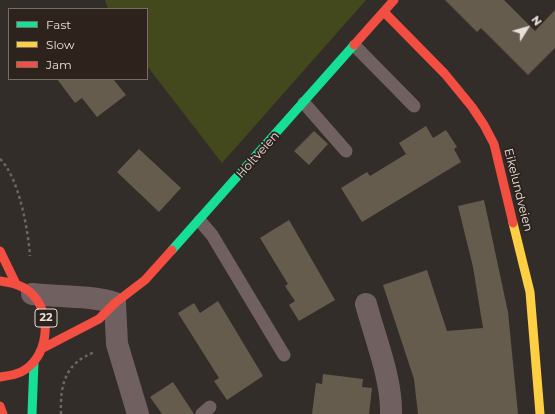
<!DOCTYPE html>
<style>
body{margin:0}
#map{position:relative;width:555px;height:414px;overflow:hidden;background:#332d2a;font-family:Montserrat,sans-serif}
canvas{display:block}
.legend{position:absolute;left:8px;top:8px;width:140px;height:72px;box-sizing:border-box;background:#2d221c;border:1px solid #776e68;margin:0;padding:5px 7px;list-style:none;font-size:12px;color:#e7e0db}
.legend li{display:flex;align-items:center;gap:8px;height:20px}
.legend b{width:20px;border:1px solid #776e68}
.north{position:absolute;left:507px;top:8px;width:40px;height:40px;-webkit-text-stroke:3px #2d221c;paint-order:stroke;rotate:53deg;font-size:11px;font-weight:700;line-height:16px;text-align:center;color:#e7e0db}
.north::after{content:'';display:block;margin:auto;width:14px;height:18px;background:#e7e0db;clip-path:polygon(50% 0,100% 100%,50% 72%,0 100%)}
</style>
<div id="map">
<canvas width="555" height="414"></canvas>
<ul class="legend">
<li><b style="height:5px;background:#16e098"></b>Fast</li>
<li><b style="height:5px;background:#ffcf43"></b>Slow</li>
<li><b style="height:5px;background:#f24e42"></b>Jam</li>
</ul>
<div class="north">N</div>
</div>
<script>
const context = document.querySelector('canvas').getContext('2d');
context.lineJoin = 'round';
function fillPath(path, color) {
  context.fillStyle = color;
  context.fill(path, 'evenodd');
}
function stroke(path, color, width, dash) {
  context.strokeStyle = color;
  context.lineWidth = width;
  context.lineCap = dash ? 'butt' : 'round';
  context.setLineDash(dash || []);
  context.stroke(path);
}
function label(font, color, halo, rows, align = 'center') {
  context.font = font + ' Montserrat,sans-serif';
  context.lineWidth = 4;
  context.setLineDash([]);
  context.textBaseline = 'middle';
  context.strokeStyle = halo;
  context.fillStyle = color;
  for (const [text, x, y, turn = 0] of rows) {
    context.save();
    context.translate(x, y);
    context.rotate((+turn || 0) * Math.PI / 180);
    context.textAlign = isNaN(turn) ? turn : align;
    if (halo) context.strokeText(text, 0, 0);
    context.fillText(text, 0, 0);
    context.restore();
  }
}
fillPath(new Path2D(`
 M 105,0 L 366,0 L 222,163 L 147,66 L 147,9 L 108,9 Z`), '#43491d');
fillPath(new Path2D(`
 M 445,0 L 504,0 L 535,31 L 555,10 L 555,48 L 528,75 L 481,28 L 477,32 Z
 M 57,79 L 113,79 L 126,95 L 97,117 L 82,98 L 75,103 Z
 M 426,126 L 433,138 L 446,130 L 457,147 L 454,149 L 461,162 L 362,222 L 341,188 L 367,172 L 370,176 L 406,154 L 399,143 Z
 M 314,131 L 328,144 L 309,165 L 294,151 Z
 M 139,149 L 181,188 L 159,212 L 117,172 Z
 M 484,200 L 508,312 L 518,414 L 418,414 L 414,379 L 383,285 L 427,270 L 447,331 L 483,328 L 473,267 L 458,206 Z
 M 289,220 L 335,300 L 299,321 L 289,305 L 295,301 L 285,286 L 288,284 L 260,238 Z
 M 218,301 L 263,376 L 227,400 L 214,381 L 219,378 L 178,313 L 194,303 L 200,313 Z
 M 323,374 L 363,379 L 362,387 L 372,388 L 369,414 L 312,414 L 316,383 L 322,384 Z
 M 173,382 L 194,414 L 162,414 L 150,397 Z`), '#665c4d');
stroke(new Path2D(`
 M 0,159 C 19,177 28,230 30,256
 M 61,414 C 60,384 65,363 95,352`), '#6e6462', 2.5, [3, 3]);
stroke(new Path2D(`
 M 355,46 L 414,106
 M 304,103 L 346,151
 M 200,221 L 212,235 L 284,355
 M 202,414 L 210,407`), '#706160', 13);
stroke(new Path2D(`
 M 32,294 C 59,297 89,295 115,303 L 117,344 L 138,414
 M 366,304 C 375,338 392,379 391,414`), '#706160', 22);
stroke(new Path2D(`
 M 172,250 L 354,45
 M 32,414 L 34,362`), '#16e098', 9);
stroke(new Path2D(`
 M 513,223 L 530,292 L 540,414`), '#ffcf43', 9);
stroke(new Path2D(`
 M 384,12 L 445,74 L 472,107 L 484,125 L 494,144 L 513,223
 M 354,45 L 394,0
 M 0,251 L 16,284
 M 0,281 C 12,283 24,285 33,295 C 53,316 48,359 21,372 C 15,375 6,376 0,377
 M 43,348 L 99,319 L 115,303 L 145,280 L 172,250
 M 0,406 L 3,414`), '#f24e42', 9);
for (const [x, y, w] of [
 [46,318,22]
]) {
  const box = new Path2D();
  box.roundRect(x - w / 2, y - 9, w, 18, 3);
  context.fillStyle = '#2d221c';
  context.fill(box);
  stroke(box, '#e7e0db', 1);
}
label('bold 11px', '#e7e0db', null, [
 ["22",46,318]
]);
label('12px', '#e7e0db', '#2d221c', [
 ["Holtveien",258,155,-48],
 ["Eikelundveien",518,190,76]
]);
</script>
